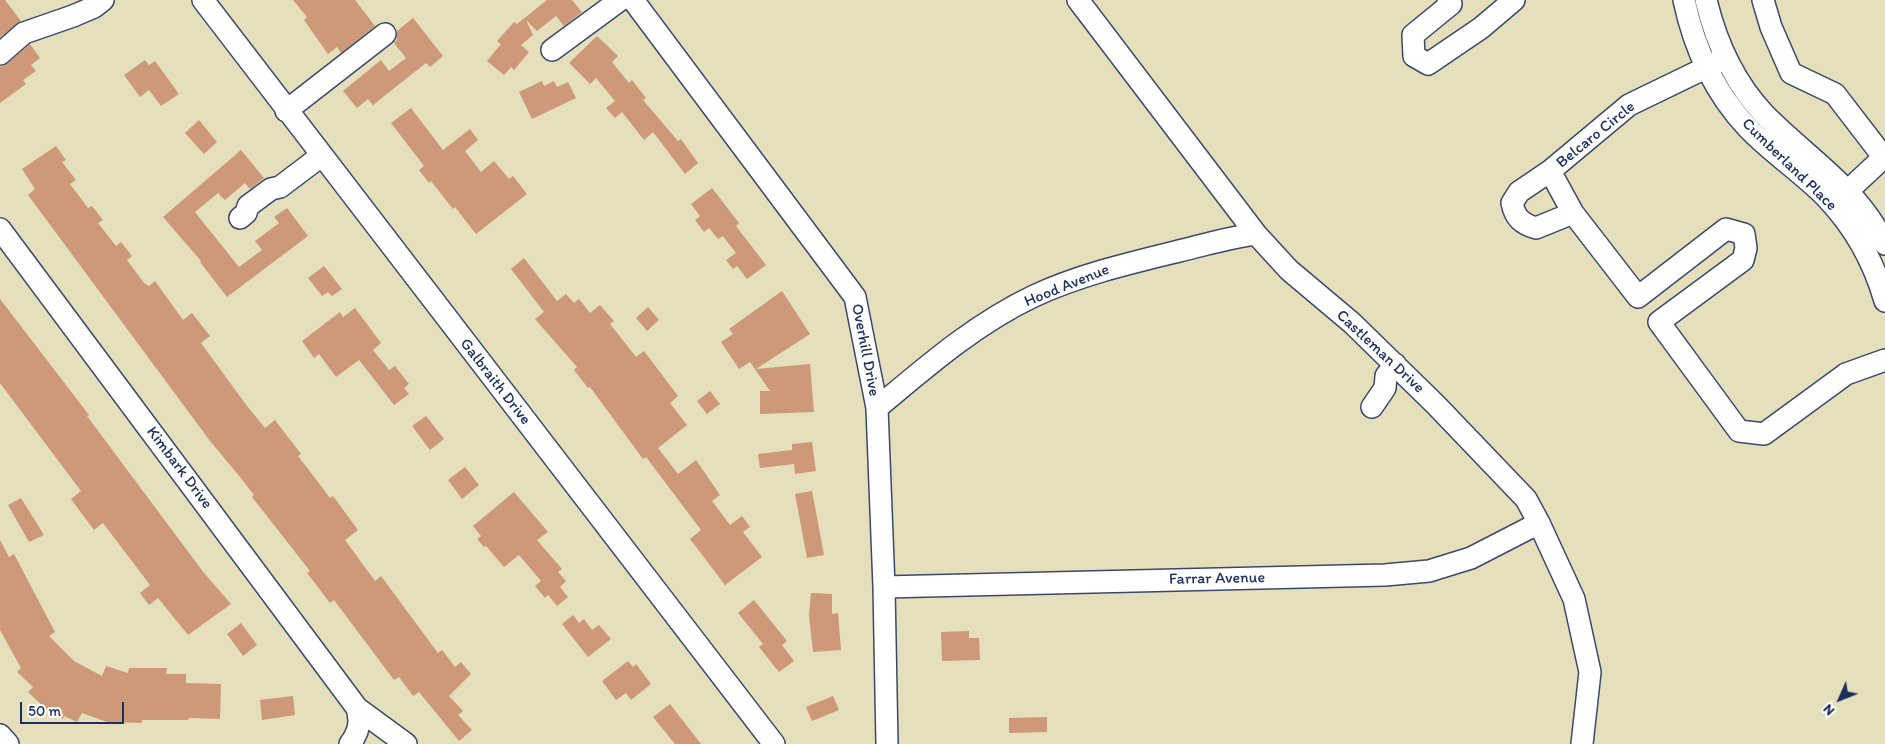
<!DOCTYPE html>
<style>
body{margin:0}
#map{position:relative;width:1885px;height:744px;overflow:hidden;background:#e6dfbb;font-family:Itim,sans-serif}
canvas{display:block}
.north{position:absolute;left:1815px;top:674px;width:50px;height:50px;-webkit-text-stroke:4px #fff;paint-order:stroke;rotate:226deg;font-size:14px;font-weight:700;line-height:20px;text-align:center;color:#1b2f5e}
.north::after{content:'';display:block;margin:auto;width:18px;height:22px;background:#1b2f5e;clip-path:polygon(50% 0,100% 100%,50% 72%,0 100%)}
.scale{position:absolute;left:20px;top:702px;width:104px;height:22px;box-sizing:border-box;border:2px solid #1b2f5e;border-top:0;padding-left:6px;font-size:15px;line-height:18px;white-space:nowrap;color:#1b2f5e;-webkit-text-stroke:4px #fff;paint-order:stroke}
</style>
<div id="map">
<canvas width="1885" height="744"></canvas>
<div class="north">N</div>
<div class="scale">50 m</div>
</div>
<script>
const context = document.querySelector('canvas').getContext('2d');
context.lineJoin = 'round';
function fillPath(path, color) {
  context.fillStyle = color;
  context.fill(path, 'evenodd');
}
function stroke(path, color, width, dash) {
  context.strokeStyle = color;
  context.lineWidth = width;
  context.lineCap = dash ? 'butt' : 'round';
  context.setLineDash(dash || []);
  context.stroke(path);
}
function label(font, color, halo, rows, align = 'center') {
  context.font = font + ' Itim,sans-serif';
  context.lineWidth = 4;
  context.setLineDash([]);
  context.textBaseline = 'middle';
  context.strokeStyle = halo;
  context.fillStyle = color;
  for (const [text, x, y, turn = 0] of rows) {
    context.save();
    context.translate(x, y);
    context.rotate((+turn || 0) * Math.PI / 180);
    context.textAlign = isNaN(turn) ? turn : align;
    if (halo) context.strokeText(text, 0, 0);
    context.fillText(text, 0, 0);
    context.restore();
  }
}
fillPath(new Path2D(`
 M 0,0 L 5,0 L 21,21 L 0,37 Z
 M 293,0 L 355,0 L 375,26 L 341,53 L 337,47 L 328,54 L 304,20 L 307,17 Z
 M 547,0 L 572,0 L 582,12 L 564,26 L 556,16 L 537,31 L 526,20 L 533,35 L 521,45 L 529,52 L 514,70 L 511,67 L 504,75 L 487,61 L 501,44 L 497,41 L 514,22 L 517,24 Z
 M 413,18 L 443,56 L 430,67 L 426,63 L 373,105 L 368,99 L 357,108 L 343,91 L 381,60 L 389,71 L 406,58 L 394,43 L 397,40 L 397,31 Z
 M 597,36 L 618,56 L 612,62 L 629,83 L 632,80 L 646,98 L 643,100 L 678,141 L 681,139 L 698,163 L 685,174 L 653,132 L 644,140 L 622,112 L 615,118 L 606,108 L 615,101 L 596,78 L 590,84 L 569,63 Z
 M 30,44 L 40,58 L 31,65 L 36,71 L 23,80 L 26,84 L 0,103 L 0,67 L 8,63 Z
 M 145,60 L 149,65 L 155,61 L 179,94 L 161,106 L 149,90 L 140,97 L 124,75 Z
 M 542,81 L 544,86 L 554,81 L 557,87 L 568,82 L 576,98 L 532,119 L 519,92 Z
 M 411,108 L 443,150 L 470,129 L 478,140 L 465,151 L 481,172 L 494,161 L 509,179 L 513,176 L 527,194 L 476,234 L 455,207 L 453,209 L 431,181 L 429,183 L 419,170 L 424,166 L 391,123 Z
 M 199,120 L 217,142 L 204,154 L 185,133 Z
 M 56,146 L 66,160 L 62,162 L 76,180 L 70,184 L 88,208 L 92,206 L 103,220 L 98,223 L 116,246 L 121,242 L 132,256 L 127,260 L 144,283 L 149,286 L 155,281 L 183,320 L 192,313 L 210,336 L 201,343 L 247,406 L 265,428 L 275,420 L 301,454 L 298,456 L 315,478 L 330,498 L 333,496 L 358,530 L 345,540 L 375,581 L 381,576 L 438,653 L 442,650 L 455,667 L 461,662 L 471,674 L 449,696 L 463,711 L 458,715 L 472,730 L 459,741 L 419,692 L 413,696 L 399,677 L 394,680 L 334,600 L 330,603 L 307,573 L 310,571 L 252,497 L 254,495 L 240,477 L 210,441 L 28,195 L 35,189 L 22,169 Z
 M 241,150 L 264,178 L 250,189 L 245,183 L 225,200 L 218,193 L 195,212 L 239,267 L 262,250 L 255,241 L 279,223 L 274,217 L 287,208 L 308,236 L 227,297 L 200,262 L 201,261 L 163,217 Z
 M 712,188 L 739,223 L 736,226 L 766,265 L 747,279 L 737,266 L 733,269 L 726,260 L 736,253 L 723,236 L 718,239 L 709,228 L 704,232 L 695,220 L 700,216 L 691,204 Z
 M 524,258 L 557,301 L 566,294 L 574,303 L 579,299 L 590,313 L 600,305 L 614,321 L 610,324 L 636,357 L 644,351 L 678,396 L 670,403 L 687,425 L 658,448 L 678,474 L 696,460 L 720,495 L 712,501 L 730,525 L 742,516 L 750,527 L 743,532 L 762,557 L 725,585 L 690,539 L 701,530 L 646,457 L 643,459 L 590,387 L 588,388 L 574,370 L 577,367 L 535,319 L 544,312 L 511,269 Z
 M 324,266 L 342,289 L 332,296 L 328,292 L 322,296 L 308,278 Z
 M 782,291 L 810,334 L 756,369 L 810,364 L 814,412 L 760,414 L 760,391 L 770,391 L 750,362 L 739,369 L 721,342 L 733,334 L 729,329 Z
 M 0,299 L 89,415 L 87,416 L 204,573 L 231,604 L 188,635 L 158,598 L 149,605 L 140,593 L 150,585 L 103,523 L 94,530 L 71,499 L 81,491 L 0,383 Z
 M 648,307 L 659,320 L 647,331 L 636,318 Z
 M 355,308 L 381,343 L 373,350 L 389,370 L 395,366 L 409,384 L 404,388 L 409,394 L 394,405 L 359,360 L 336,377 L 319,354 L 314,358 L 302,341 L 340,312 L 343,317 Z
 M 710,391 L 720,404 L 707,414 L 697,401 Z
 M 426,416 L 444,439 L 430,450 L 412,426 Z
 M 812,442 L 816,471 L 795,474 L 794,464 L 760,468 L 758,454 L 792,450 L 792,444 Z
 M 465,467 L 479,485 L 462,499 L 448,480 Z
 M 812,491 L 824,555 L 807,558 L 795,494 Z
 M 514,492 L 548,532 L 537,540 L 562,569 L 558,572 L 566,581 L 560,587 L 568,597 L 557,606 L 548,595 L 545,598 L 535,586 L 541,581 L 519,555 L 504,567 L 486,546 L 484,547 L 477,539 L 481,536 L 473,526 Z
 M 21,498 L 44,535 L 29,542 L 8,505 Z
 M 0,540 L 9,557 L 14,554 L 55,632 L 49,636 L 74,661 L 102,676 L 106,666 L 128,673 L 129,668 L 167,668 L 166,674 L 186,674 L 186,683 L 221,684 L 220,719 L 189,718 L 188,720 L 142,720 L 142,723 L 107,722 L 82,713 L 77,722 L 64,716 L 63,719 L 47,710 L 28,692 L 33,687 L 17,672 L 21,668 L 0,630 Z
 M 811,593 L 832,594 L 832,614 L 838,613 L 841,650 L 813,652 L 809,616 Z
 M 754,600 L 787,641 L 782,645 L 794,661 L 779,672 L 759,647 L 763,644 L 738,613 Z
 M 573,615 L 579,623 L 584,619 L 592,630 L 599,625 L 611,639 L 588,657 L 562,624 Z
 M 241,623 L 257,645 L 243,656 L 227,634 Z
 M 969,631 L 969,638 L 979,638 L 980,660 L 942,661 L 941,632 Z
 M 628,661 L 633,667 L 636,664 L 651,684 L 631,700 L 626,693 L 616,700 L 602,681 Z
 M 293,696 L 295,715 L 262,720 L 260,700 Z
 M 833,696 L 839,710 L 812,721 L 806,707 Z
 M 670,704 L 701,744 L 675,744 L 653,717 Z
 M 1047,717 L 1047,732 L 1009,733 L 1009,718 Z`), '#cd9978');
const minor = new Path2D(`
 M 203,0 L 774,744
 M 633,0 L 855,297 L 877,408 L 884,587 L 887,744
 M 1078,0 L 1256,234 L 1289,270 L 1352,323 L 1436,405 L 1526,499 L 1539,523 L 1574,599 L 1590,672 L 1582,744
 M 1448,0 L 1451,4 L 1413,35 L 1414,56 L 1428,64 L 1481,28 L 1514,0
 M 1684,0 C 1694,47 1714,92 1748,128 C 1772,153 1801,172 1825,196 C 1853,225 1874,262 1885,301
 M 1706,0 C 1716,42 1734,82 1764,114 C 1808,159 1855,185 1885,244
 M 1763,0 L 1771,27 L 1791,73 L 1835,94 L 1885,159
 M 552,50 L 620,0
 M 0,54 L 24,33 L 73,16 L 94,7 L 103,0
 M 1726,58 L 1629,105 L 1550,171 L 1573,213 L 1638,297 L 1726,229 L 1744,234 L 1746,248 L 1743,260 L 1659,322 L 1739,431 L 1764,434 L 1846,374 L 1885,360
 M 286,111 L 385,34
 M 1550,171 L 1519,192 L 1512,203 C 1515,218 1522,224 1536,228 L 1573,213
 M 1838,200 L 1884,157
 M 240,218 L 246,213 L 248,206 L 271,189 L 280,187 L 321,156
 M 0,229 L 357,708 L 406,744
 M 1372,407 L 1385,388 L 1386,376 L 1395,364
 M 877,408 C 926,367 975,324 1034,296 C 1079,275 1130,263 1179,251 C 1205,245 1230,237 1256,234
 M 884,587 L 1385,575 L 1429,571 L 1471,558 L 1539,523
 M 0,735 L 8,744
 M 350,744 C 359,732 361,722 357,708`);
stroke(minor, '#39496c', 24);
stroke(minor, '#fff', 21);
label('16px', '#1b2f5e', '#fff', [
 ["Belcaro Circle",1596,135,-39],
 ["Cumberland Place",1789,165,44],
 ["Hood Avenue",1067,286,-22],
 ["Overhill Drive",865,350,79],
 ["Castleman Drive",1380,352,43],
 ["Galbraith Drive",495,382,52],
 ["Kimbark Drive",179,468,53],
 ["Farrar Avenue",1217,579,-1]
]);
</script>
